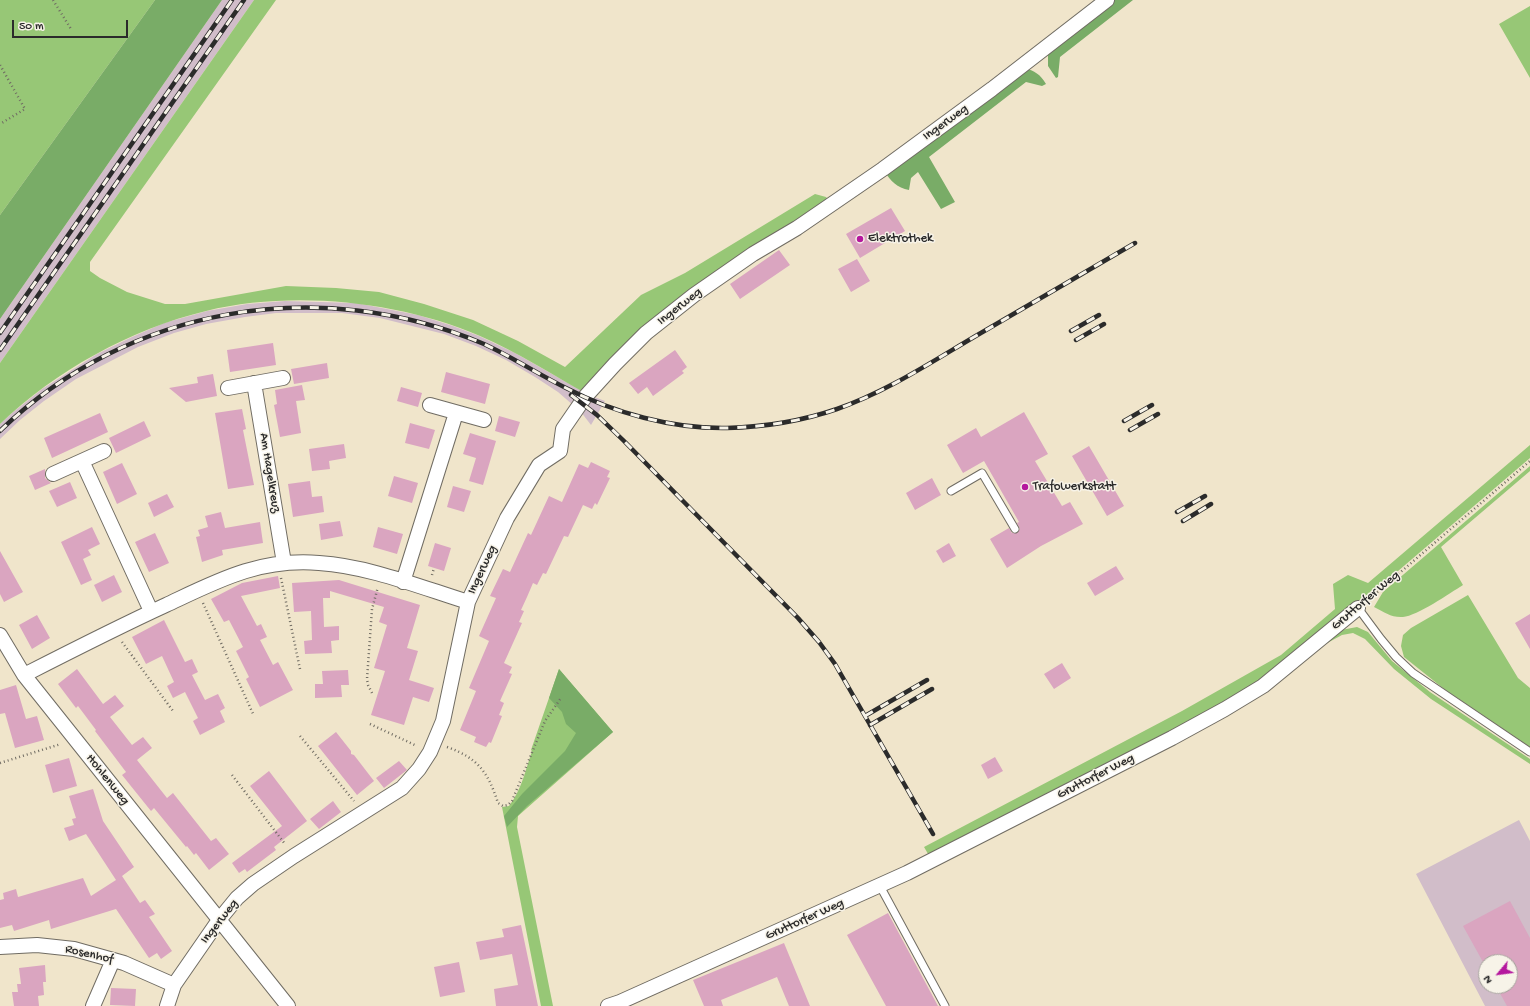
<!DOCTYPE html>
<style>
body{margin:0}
#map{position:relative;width:1530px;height:1006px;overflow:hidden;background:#f0e5cb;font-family:"Gochi Hand",sans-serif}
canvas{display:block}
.north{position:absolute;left:1478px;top:954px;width:40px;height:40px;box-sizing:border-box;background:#f7f3e8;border:1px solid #a5a39c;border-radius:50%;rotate:241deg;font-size:11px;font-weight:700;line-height:16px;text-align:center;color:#2b2b2b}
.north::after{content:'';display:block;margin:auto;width:14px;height:18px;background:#b5179e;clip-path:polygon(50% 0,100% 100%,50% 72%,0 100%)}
.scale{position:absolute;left:12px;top:20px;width:116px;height:18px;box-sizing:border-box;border:2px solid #2b2b2b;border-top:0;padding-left:5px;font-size:12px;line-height:14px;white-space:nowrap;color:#2b2b2b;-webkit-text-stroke:3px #f7f3e8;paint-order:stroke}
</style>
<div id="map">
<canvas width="1530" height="1006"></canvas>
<div class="north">N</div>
<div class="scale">50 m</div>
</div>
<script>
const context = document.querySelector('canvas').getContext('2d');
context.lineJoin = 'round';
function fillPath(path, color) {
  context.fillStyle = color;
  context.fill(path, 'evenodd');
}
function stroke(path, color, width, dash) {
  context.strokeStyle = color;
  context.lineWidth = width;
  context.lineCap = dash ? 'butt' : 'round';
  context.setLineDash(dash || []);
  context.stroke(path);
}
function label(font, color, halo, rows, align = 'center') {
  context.font = font + ' "Gochi Hand",sans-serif';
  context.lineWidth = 3;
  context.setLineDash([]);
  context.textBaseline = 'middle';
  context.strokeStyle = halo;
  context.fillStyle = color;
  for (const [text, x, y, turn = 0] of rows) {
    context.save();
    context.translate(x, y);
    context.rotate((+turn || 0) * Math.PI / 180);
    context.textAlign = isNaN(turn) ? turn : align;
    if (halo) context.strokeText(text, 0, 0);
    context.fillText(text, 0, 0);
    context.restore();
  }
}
fillPath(new Path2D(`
 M 222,0 L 254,0 L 0,363 L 0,319 Z
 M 285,301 L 356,303 L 418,315 L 453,326 L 479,336 L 515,353 L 589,395 L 605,401 L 591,425 L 581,412 L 558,392 L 535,377 L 506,360 L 476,346 L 444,334 L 380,318 L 342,313 L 276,313 L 245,317 L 206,324 L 174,333 L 138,347 L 76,379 L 44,401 L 20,420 L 0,439 L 0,424 L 12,413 L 42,389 L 97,354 L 132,337 L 164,323 L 207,311 L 247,304 Z
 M 1519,820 L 1530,841 L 1530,1006 L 1485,1006 L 1416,874 ZM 1486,962 L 1510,962 L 1510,986 L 1486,986 Z`), '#d1bdc9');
fillPath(new Path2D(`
 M 0,0 L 155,0 L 0,215 Z
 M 254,0 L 276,0 L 90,262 L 90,271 L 100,278 L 127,292 L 165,304 L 185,304 L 286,286 L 336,288 L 379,292 L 424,304 L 473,320 L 518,341 L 565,367 L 641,295 L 685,273 L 815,194 L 826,197 L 831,203 L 693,294 L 587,394 C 551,374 517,352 480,336 C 398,301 293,290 206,311 C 131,329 55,371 0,424 L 0,363 Z
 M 1530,6 L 1530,78 L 1499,24 Z
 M 1530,445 L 1530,458 L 1356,607 L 1262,685 L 931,859 L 924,847 L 1182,711 L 1281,655 L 1335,609 L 1333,584 L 1348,575 L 1368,583 Z
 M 1530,466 L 1530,471 L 1441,547 L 1463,585 C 1450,593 1417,616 1403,617 C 1392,618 1384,612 1374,607 L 1383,592 Z
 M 1468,595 L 1518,678 L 1530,688 L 1530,747 L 1444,689 L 1404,657 L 1401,646 L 1403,635 L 1411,628 Z
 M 1357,627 L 1368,632 L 1392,661 L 1430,692 L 1530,759 L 1530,764 L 1431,699 L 1394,669 L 1365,639 L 1353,633 L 1342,635 L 1318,648 L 1341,630 Z
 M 559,669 L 613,732 L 518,816 L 517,827 L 553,1006 L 541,1006 L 502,807 L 509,806 C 521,791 526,769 532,751 L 531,750 Z`), '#97c776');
fillPath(new Path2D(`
 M 155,0 L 222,0 L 0,319 L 0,215 Z
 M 1111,0 L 1133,0 L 1060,57 L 1058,77 L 1056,78 L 1048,66 L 1048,54 Z
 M 1024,68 C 1035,71 1040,74 1046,84 L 1042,86 L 1026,82 L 929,157 L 955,202 L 941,209 L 918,172 L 911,178 L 909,190 C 897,188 891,181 884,171 Z
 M 559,669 L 613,732 L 527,806 L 507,827 L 504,816 L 522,794 L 565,751 L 576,733 L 566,724 L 562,712 L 549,698 Z`), '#79ac67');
fillPath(new Path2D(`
 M 891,208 L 905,231 L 860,258 L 846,234 Z
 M 779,250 L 790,265 L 740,299 L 730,284 Z
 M 857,259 L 870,281 L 851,292 L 838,269 Z
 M 273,343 L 276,365 L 230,372 L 227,350 Z
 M 675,350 L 687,367 L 682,371 L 684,373 L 653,396 L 647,387 L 638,394 L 629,383 Z
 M 327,363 L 329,378 L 294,384 L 291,369 Z
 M 446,372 L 490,384 L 485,404 L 441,392 Z
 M 213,374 L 217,396 L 186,402 L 169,388 L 198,383 L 197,377 Z
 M 302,385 L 305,400 L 296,401 L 301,433 L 280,437 L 274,405 L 277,404 L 275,390 Z
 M 401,387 L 422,393 L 418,407 L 397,401 Z
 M 242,409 L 246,429 L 243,430 L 254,485 L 228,489 L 215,413 Z
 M 1024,412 L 1048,454 L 1035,461 L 1062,506 L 1070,502 L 1083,524 L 1041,546 L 1007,568 L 990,539 L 1009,528 L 1012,533 L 1017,533 L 1020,529 L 1017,523 L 1019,522 L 984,461 L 963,473 L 947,445 L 976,428 L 981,437 Z
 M 100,413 L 108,432 L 52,458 L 44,438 Z
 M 499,416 L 520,422 L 515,437 L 495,431 Z
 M 144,421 L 151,436 L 116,453 L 109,438 Z
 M 410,423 L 435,430 L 429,449 L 405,443 Z
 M 470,433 L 496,441 L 483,485 L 469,481 L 476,458 L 463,454 Z
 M 344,444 L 346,458 L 329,461 L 330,469 L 312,471 L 309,449 Z
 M 1089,446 L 1124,506 L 1107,516 L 1072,456 Z
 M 591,462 L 610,471 L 607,477 L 610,478 L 597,505 L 595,503 L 592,509 L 583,505 L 568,537 L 564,536 L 546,574 L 543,573 L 537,585 L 533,583 L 527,597 L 521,610 L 524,611 L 519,622 L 522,623 L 504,663 L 512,667 L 509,673 L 512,674 L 500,701 L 504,703 L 499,715 L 502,716 L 491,743 L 489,742 L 486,747 L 474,742 L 476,737 L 460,730 L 476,691 L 469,688 L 489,641 L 479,636 L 496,598 L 490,596 L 503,569 L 510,572 L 528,533 L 531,535 L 549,496 L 562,502 L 579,464 L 588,468 Z
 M 122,463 L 137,494 L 117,504 L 103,472 Z
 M 45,469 L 45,478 L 51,483 L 35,490 L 29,476 Z
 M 394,476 L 418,483 L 412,503 L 388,496 Z
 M 932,478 L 941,495 L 915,510 L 906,493 Z
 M 310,481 L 312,497 L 322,496 L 324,512 L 293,517 L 288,484 Z
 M 70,482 L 77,498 L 57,507 L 49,491 Z
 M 453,486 L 471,491 L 464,512 L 447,507 Z
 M 167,494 L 174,507 L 154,517 L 148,503 Z
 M 221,512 L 225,528 L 260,522 L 263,543 L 222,550 L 223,555 L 202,562 L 196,537 L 200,536 L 198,530 L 208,527 L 205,516 Z
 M 340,521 L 343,536 L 321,540 L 319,524 Z
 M 92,527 L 100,544 L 88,550 L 91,555 L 83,559 L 92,580 L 81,585 L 61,542 Z
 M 378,527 L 403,534 L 397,554 L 373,547 Z
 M 155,533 L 169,563 L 149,572 L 135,542 Z
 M 435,543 L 451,548 L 444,571 L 428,566 Z
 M 949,543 L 956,556 L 943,563 L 936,551 Z
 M 0,551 L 23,592 L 4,602 L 0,594 Z
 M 1116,566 L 1124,579 L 1095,596 L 1087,583 Z
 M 114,575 L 122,592 L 102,602 L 94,585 Z
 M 278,576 L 280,588 L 241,596 L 257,626 L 261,624 L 267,637 L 260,640 L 273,665 L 278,662 L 293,690 L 260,707 L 246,679 L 249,677 L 236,651 L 243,647 L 229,620 L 224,622 L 211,599 L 242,583 Z
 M 339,580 L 420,605 L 407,648 L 418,651 L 409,680 L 434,688 L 429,702 L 413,697 L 404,725 L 371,715 L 385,671 L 374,668 L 387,625 L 379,622 L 384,607 L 330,591 L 330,598 L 323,598 L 324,627 L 339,626 L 339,640 L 331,641 L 332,653 L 305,654 L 304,641 L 312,640 L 311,611 L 294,612 L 292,583 Z
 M 1530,614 L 1530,649 L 1515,623 Z
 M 37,615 L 50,638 L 32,649 L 19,625 Z
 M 164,620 L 185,662 L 192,659 L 198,672 L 192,675 L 205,700 L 218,694 L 225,708 L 220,711 L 225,722 L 200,735 L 193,721 L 198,718 L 185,692 L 173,698 L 167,686 L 174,682 L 162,656 L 146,664 L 132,637 Z
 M 1062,663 L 1071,678 L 1054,689 L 1044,674 Z
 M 77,669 L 103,704 L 115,695 L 124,706 L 110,717 L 132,745 L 143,737 L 152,748 L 137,760 L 167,798 L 173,793 L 211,841 L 216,838 L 229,854 L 209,870 L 196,853 L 194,855 L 187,846 L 186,847 L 154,808 L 151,811 L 122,775 L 126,772 L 95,731 L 96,730 L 78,706 L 76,708 L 58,684 Z
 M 348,670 L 349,685 L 341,685 L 342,697 L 315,698 L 315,684 L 323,684 L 322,671 Z
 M 16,685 L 26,719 L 37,716 L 44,740 L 15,748 L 5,713 L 0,714 L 0,690 Z
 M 336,732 L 351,751 L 351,754 L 354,755 L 374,781 L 357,795 L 318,746 Z
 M 995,757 L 1003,771 L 988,779 L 981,765 Z
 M 69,758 L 77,786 L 53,793 L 45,765 Z
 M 399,761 L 407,770 L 384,788 L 376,778 Z
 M 269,771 L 307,821 L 274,847 L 276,850 L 247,872 L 245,869 L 239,873 L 232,863 L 282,826 L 250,786 Z
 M 93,789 L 103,821 L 134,867 L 122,876 L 140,903 L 145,900 L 155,914 L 149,917 L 172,951 L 161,959 L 157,953 L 149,958 L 116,909 L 51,929 L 49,920 L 14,931 L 12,925 L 0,928 L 0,900 L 4,899 L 3,893 L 16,889 L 18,897 L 83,878 L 91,896 L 116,880 L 86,834 L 69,841 L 64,828 L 74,825 L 72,819 L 76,818 L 69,796 Z
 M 333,801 L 341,812 L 319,829 L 310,819 Z
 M 1510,901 L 1530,938 L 1530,1006 L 1507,1006 L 1496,986 L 1510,986 L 1510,962 L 1483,962 L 1463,926 Z
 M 888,913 L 938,1006 L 886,1006 L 847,935 Z
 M 521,925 L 538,1006 L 496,1006 L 494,989 L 518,985 L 512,954 L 480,960 L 476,942 L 504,937 L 502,929 Z
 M 784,943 L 810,1006 L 789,1006 L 777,977 L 721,1000 L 723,1006 L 704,1006 L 693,980 Z
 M 459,962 L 465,992 L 440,997 L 434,967 Z
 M 45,965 L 46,982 L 43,982 L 44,995 L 38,996 L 39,1006 L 14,1006 L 12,992 L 18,992 L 17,984 L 21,984 L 19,968 Z
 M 111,988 L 136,989 L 135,1006 L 110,1005 Z`), '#daa5c0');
const service = new Path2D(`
 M 951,491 L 982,473 L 1015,529
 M 1358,608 L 1381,639 L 1396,657 L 1413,673 L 1530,752
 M 880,886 L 945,1006`);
const minor = new Path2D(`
 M 254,383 L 284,563
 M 228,388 L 283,378
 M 430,405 L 484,420
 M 82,461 L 151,611
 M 53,474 L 104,451
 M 403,582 L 456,413
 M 0,635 L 24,675 L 288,1006
 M 24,675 C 71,651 118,627 166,605 C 217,581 259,558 319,563 C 368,566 420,587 468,602
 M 0,947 L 37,945 L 74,949 L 124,963 L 174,985
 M 93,1006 L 113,960
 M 167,1006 L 174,985 L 219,920 L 237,898 L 253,884 L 294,856 L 402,788 L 419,769 L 430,752 L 443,721 L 468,602 L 507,518 L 539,465 L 560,451 L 563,429 L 585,397 L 615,364 L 646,333 L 694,295 L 753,254 L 797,228 L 883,169 L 992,89 L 1107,0
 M 608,1006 L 620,1002 L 907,873 L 1172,738 L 1225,709 L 1263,686 L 1358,608`);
stroke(service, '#706c63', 9);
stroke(minor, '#706c63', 16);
stroke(new Path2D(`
 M 53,0 L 71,29
 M 0,65 L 25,109 L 0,124
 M 432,575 L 434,568
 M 281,578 L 300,669
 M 1368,600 L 1530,461
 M 203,603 L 254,716
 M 122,642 L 173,711
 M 372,693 L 368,685 L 367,679 L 372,609 L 378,587
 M 370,724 L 417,746
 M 300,736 L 354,801
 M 447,747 C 478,758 488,772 498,803 L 503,806 L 508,805 L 512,801 L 545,721 L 561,698
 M 0,763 L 61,744
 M 232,775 L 285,844`), '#706c63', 2.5, [1, 3]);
stroke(service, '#fff', 7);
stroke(minor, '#fff', 14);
const rail = new Path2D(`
 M 1071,331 L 1099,315
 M 0,333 L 232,0
 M 1076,340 L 1104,324
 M 0,350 L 244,0
 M 571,395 L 597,415 L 624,441 L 798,618 L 819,642 L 835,664 L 933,834
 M 1124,421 L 1152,405
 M 1130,430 L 1158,414
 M 0,431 C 129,306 319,274 484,344 C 512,357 538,374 566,388 C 614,413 672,429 727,428 C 764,427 802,421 837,409 C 886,392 930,363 974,337 C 1028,306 1081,274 1135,243
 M 1177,512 L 1205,496
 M 1183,521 L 1211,504
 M 865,716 L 927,680
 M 870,725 L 932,689`);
stroke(rail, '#2b2b2b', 4.5);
stroke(rail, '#f7f3e8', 3, [9]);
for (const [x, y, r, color] of [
 [860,239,4,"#b5179e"],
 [1025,487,4,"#b5179e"]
]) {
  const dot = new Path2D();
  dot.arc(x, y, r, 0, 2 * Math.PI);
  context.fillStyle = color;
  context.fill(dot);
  stroke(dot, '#f7f3e8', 1.5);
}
label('13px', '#2b2b2b', '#f7f3e8', [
 ["Ingerweg",946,123,-36],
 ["Ingerweg",680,307,-38],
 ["Am Hagelkreuz",269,473,81],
 ["Ingerweg",483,570,-65],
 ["Gruttorfer Weg",1366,601,-40],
 ["Gruttorfer Weg",1096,777,-27],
 ["Hohlenweg",107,780,51],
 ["Gruttorfer Weg",805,920,-24],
 ["Ingerweg",220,922,-52],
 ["Rosenhof",89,955,13]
]);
label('13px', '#2b2b2b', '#f7f3e8', [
 ["Elektrothek",868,239],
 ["Trafowerkstatt",1033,487]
], 'left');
</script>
